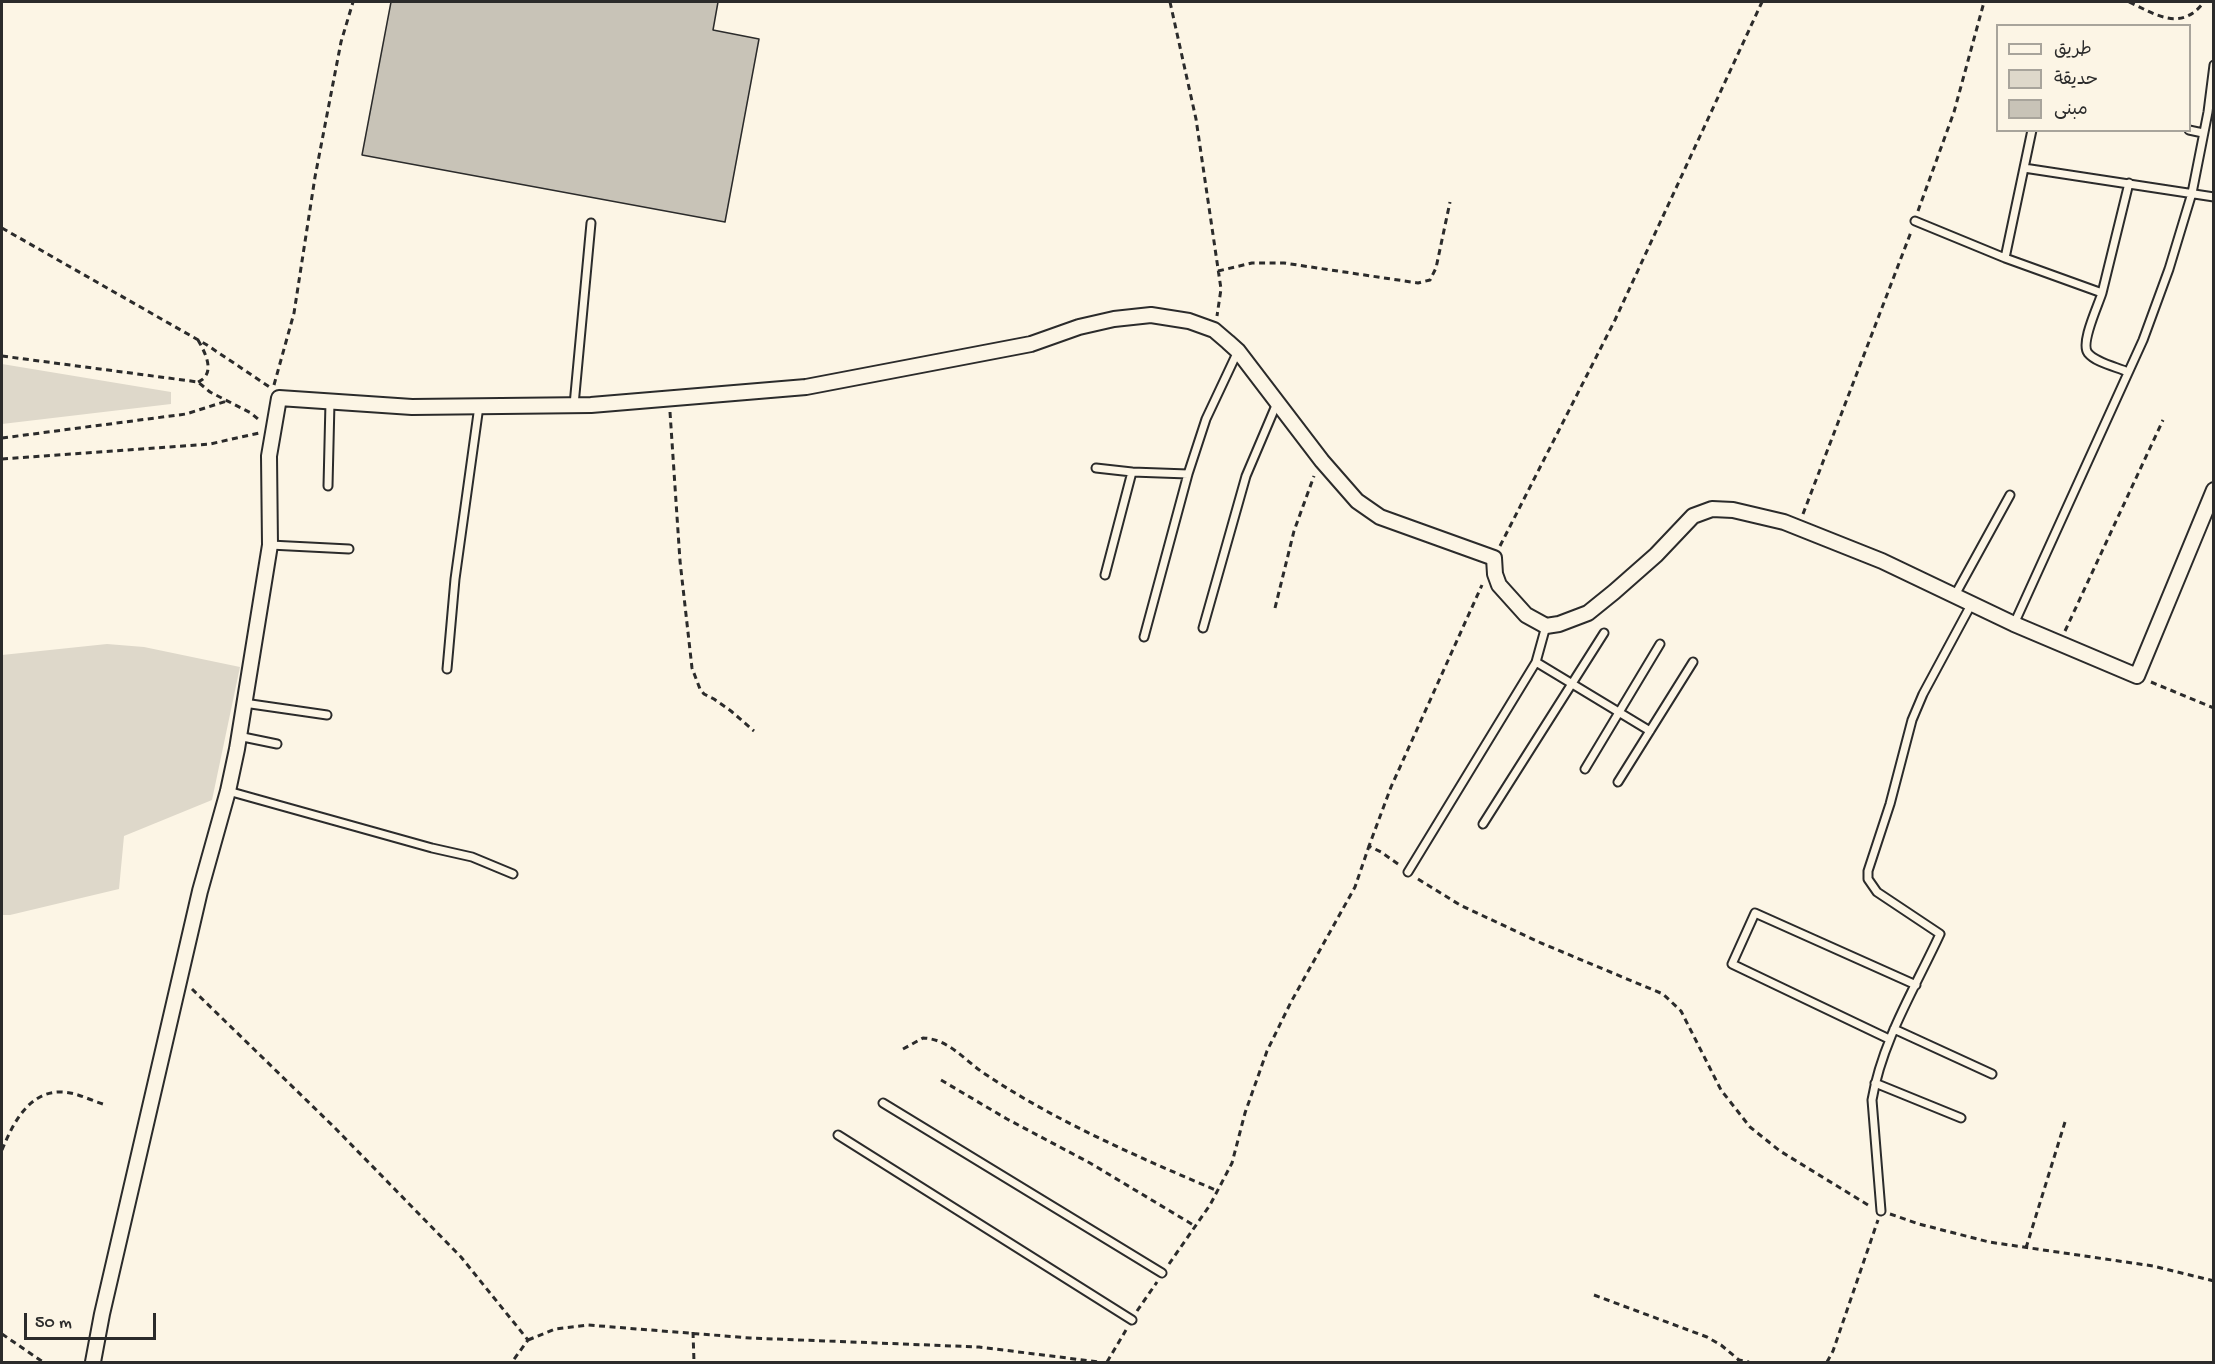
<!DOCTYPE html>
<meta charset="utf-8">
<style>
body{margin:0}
#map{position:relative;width:2215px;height:1364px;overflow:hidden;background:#fcf5e5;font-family:"Gochi Hand","Playpen Sans Arabic",sans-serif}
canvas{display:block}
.frame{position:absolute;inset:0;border:3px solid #2b2b2b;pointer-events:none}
.legend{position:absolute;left:1996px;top:24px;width:195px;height:108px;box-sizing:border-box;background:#fcf5e5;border:2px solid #a8a49b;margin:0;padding:8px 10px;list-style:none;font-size:18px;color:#2b2b2b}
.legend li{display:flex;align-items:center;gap:12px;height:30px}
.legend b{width:30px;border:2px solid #a8a49b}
.scale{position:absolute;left:24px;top:1313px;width:132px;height:27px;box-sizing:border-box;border:3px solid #2b2b2b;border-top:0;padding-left:8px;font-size:18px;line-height:21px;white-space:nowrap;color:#2b2b2b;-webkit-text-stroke:4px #fcf5e5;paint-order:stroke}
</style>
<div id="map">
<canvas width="2215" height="1364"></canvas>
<div class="frame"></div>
<ul class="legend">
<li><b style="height:8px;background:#fcf5e5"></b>طريق</li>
<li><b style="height:16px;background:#ded8ca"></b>حديقة</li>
<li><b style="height:16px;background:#c8c3b7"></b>مبنى</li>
</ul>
<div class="scale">50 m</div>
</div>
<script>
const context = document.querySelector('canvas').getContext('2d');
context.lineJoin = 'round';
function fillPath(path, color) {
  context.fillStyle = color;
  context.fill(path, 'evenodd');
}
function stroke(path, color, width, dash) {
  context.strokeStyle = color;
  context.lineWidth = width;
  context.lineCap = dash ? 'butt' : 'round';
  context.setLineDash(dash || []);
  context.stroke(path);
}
fillPath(new Path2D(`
 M 2,364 L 171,392 L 171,404 L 2,424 Z
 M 107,644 L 144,647 L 240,667 L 212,800 L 124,836 L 119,889 L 10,915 L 2,915 L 2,655 Z`), '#ded8ca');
const building = new Path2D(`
 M 391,2 L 718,2 L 713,30 L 759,39 L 725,222 L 362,155 Z`);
fillPath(building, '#c8c3b7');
stroke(building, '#2b2b2b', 1.5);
const lane = new Path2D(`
 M 2189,130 L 2203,133
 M 2024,168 L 2214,197
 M 1915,221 L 2005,258 L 2102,293 L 2129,183
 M 2005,258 L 2032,130
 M 2102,293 C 2098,306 2080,343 2088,353 C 2096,363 2117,367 2128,372
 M 574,405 L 591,223
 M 1096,468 L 1132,472
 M 328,486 L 330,402
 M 270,545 L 349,549
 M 1105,575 L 1132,472 L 1188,474 L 1206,419 L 1238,351
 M 1955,595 L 2010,495
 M 2014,624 L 2143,340 L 2169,269 L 2192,193 L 2208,112 L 2214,65
 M 1546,626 L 1536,662 L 1650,731
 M 1203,628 L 1246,476 L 1277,403
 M 1144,637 L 1188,474
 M 447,669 L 455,579 L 479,406
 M 244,703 L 327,715
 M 238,736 L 277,744
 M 1585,769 L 1660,644
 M 1618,782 L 1693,662
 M 228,791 L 432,848 L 472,857 L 513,874
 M 1483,824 L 1604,633
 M 1408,872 L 1536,662
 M 1894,1029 L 1992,1074
 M 1889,1039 L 1732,964 L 1755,913 L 1916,985
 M 1875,1083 L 1961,1118
 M 883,1103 L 1162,1273
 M 838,1135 L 1132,1320
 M 1881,1211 L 1872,1100 C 1882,1041 1915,988 1940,934 L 1877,892 L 1868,879 L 1868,871 L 1890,804 L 1912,720 L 1923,694 L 1972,603`);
const street = new Path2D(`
 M 93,1362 L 102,1314 L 200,891 L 228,791 L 237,749 L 270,545 L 269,456 L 279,398 L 412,407 L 591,405 L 806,387 L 1031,344 L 1079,327 L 1114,319 L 1151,315 L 1189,321 L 1214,330 L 1228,342 L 1238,351 L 1322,461 L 1357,501 L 1380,517 L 1494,558 L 1495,574 L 1499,585 L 1526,615 L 1546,626 L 1559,624 L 1588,613 L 1614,592 L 1656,555 L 1693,516 L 1712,509 L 1733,510 L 1784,522 L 1882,561 L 2014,624 L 2137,676 L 2214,490`);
stroke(lane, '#2b2b2b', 11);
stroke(street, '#2b2b2b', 18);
stroke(new Path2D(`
 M 1170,2 L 1196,119 L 1221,289 L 1217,316
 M 2129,2 C 2157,15 2181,32 2204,2
 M 1918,211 L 1954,112 L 1984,2
 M 2,228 L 207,345 L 271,388
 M 1218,271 L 1252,263 L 1284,263 L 1418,283 L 1430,280 L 1436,268 L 1450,202
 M 2,356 L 198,382 L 210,392 L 251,413 L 259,420
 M 198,382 C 216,374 206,354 198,340
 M 274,385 L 294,313 L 315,177 L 341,42 L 353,2
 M 670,412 L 680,561 L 692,668 L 700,689 L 704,694 L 714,699 L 731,711 L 754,731
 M 2,438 L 186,414 L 227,401
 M 2,459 L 210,444 L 259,433
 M 1803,514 L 1911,232
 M 1500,546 L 1615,320 L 1762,2
 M 1275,608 L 1294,531 L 1314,476
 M 2065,631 L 2163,420
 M 2151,682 L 2214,708
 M 1398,864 L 1381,852 L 1369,846 L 1391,787 L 1482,585
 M 1418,879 L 1460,905 L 1541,943 L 1663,994 L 1681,1011 L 1721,1090 L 1750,1127 L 1780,1151 L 1868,1205
 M 192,989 L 334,1127 L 461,1257 L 528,1340 L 512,1362
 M 903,1049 L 923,1038 C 949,1039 964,1060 985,1074 C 1057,1122 1138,1157 1218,1191
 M 941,1080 L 1007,1119 L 1090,1163 L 1195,1226
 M 2,1150 C 15,1118 34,1083 75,1094 C 85,1097 96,1102 106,1105
 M 1890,1214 L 1919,1224 L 1989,1242 L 2153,1266 L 2214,1281
 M 2026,1248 L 2065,1122
 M 1169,1264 L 1210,1205 L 1232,1163 L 1245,1113 L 1267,1051 L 1291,1002 L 1355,887 L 1369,846
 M 1594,1295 L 1707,1337 L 1721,1345 L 1739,1360
 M 1137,1311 L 1157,1282
 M 693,1332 L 694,1362
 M 2,1334 L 43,1362
 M 528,1340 L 555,1329 L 588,1325 L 750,1338 L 979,1347 L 1099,1362
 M 1107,1362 L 1126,1330
 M 1738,1362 L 1739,1360 L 1749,1362
 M 1827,1362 L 1833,1351 L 1878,1220`), '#2b2b2b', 3, [6, 4.5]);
stroke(lane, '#fcf5e5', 7);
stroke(street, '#fcf5e5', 14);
</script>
